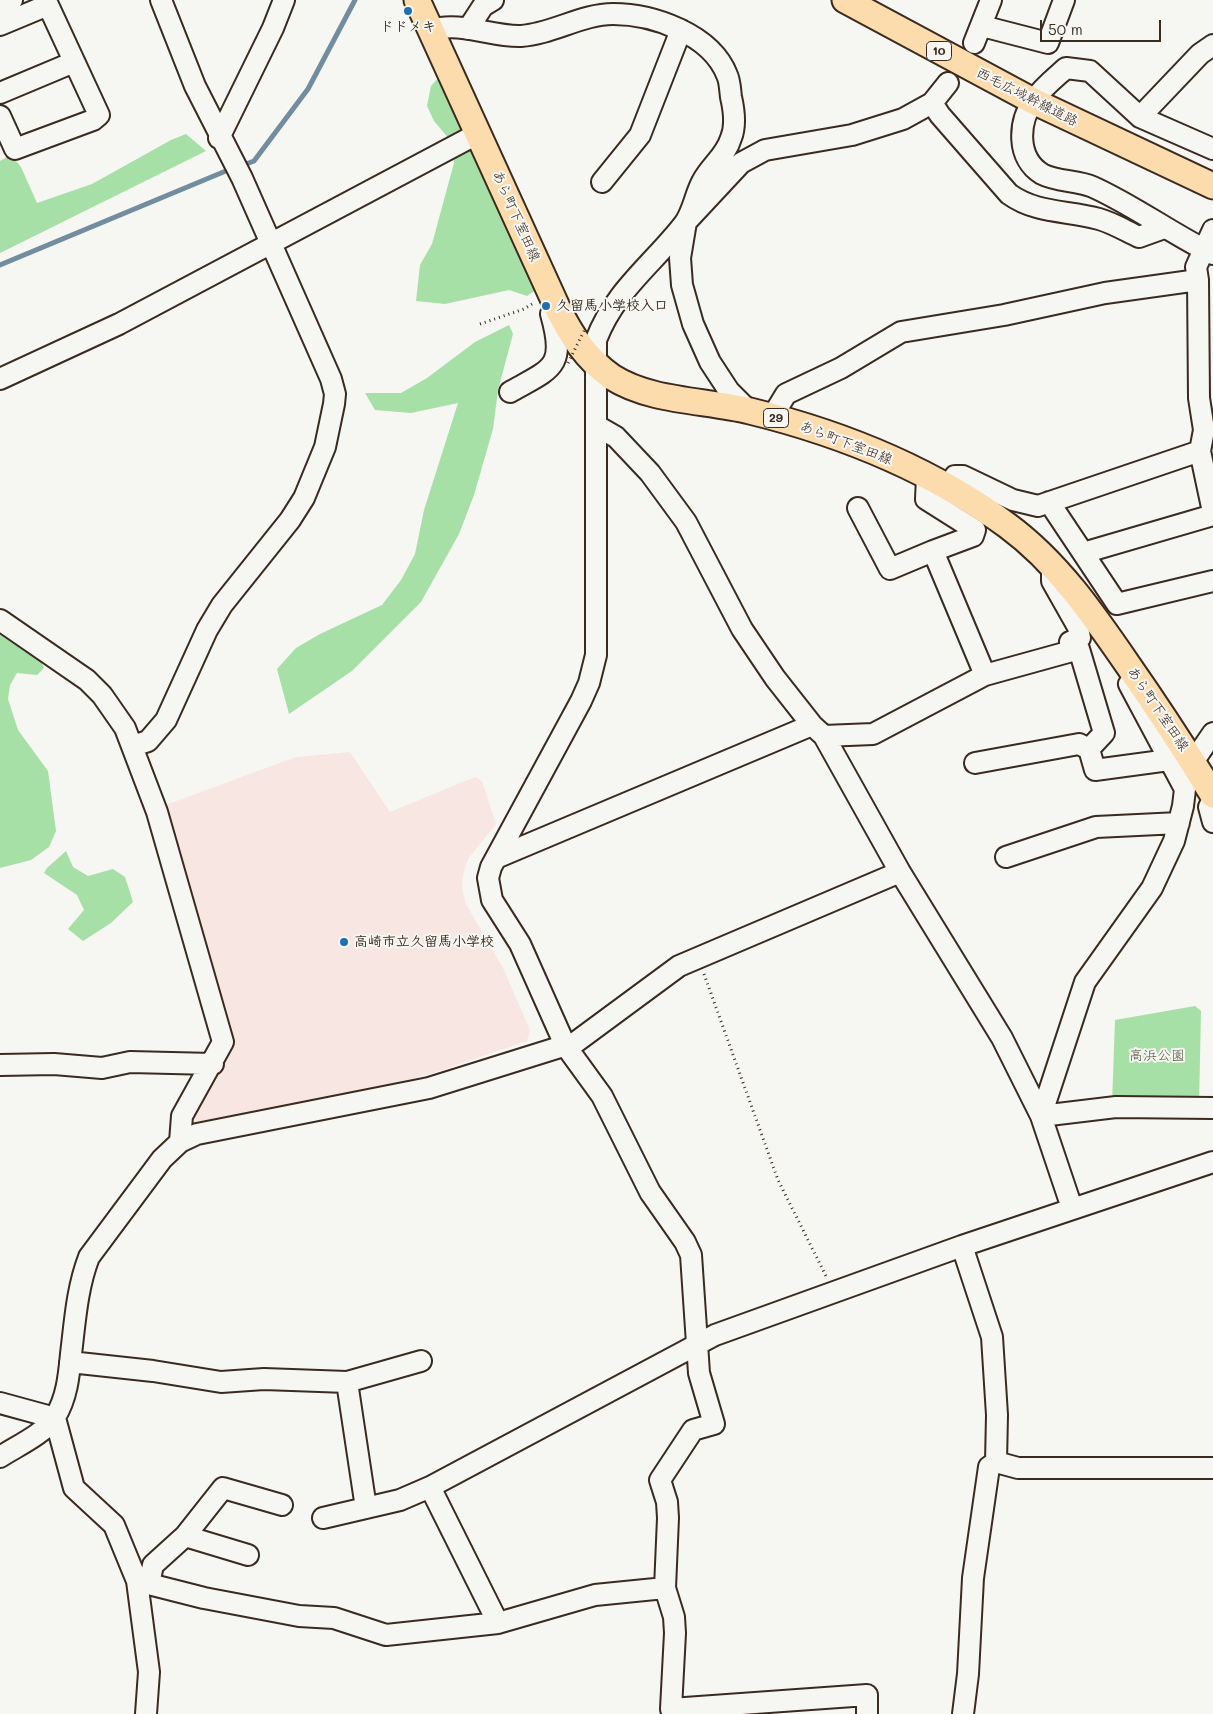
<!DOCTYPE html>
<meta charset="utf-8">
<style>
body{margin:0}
#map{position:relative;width:1213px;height:1714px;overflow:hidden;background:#f6f6f2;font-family:Mali,sans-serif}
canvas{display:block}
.scale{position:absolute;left:1040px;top:20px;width:121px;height:22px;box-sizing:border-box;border:2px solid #3b2a1e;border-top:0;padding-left:6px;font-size:15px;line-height:18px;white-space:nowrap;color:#3b2a1e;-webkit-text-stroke:4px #f6f6f2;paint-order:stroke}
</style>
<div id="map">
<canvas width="1213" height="1714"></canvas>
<div class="scale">50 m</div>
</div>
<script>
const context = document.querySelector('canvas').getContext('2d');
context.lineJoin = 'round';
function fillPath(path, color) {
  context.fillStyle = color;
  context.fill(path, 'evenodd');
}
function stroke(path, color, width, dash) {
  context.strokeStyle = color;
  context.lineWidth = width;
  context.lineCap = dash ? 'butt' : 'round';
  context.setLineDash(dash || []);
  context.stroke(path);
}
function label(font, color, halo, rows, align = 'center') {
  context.font = font + ' Mali,"Klee One",sans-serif';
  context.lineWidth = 4;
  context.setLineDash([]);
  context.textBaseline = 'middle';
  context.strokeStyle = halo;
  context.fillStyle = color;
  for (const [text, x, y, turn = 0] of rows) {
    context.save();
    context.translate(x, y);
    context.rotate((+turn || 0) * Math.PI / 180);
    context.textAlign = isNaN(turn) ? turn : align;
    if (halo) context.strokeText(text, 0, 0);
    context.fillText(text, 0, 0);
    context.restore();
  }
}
fillPath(new Path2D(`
 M 350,752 L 390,812 L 475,777 L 482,781 L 496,824 L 468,859 L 463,875 L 462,889 L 466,904 L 503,968 L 530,1030 L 527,1041 L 427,1075 L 290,1108 L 195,1122 L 192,1117 L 228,1044 L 160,807 L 296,757 Z`), '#f8e6e2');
fillPath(new Path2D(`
 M 438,78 L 539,288 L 527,296 L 509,290 L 445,304 L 416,301 L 420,265 L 432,244 L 454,163 L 451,141 L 434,121 L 427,106 L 431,86 Z
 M 186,134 L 206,151 L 0,253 L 0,161 L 11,155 L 21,167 L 37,203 L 92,184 L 171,140 Z
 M 509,325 L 513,334 L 498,390 L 493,429 L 474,495 L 459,534 L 421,602 L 352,671 L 289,714 L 277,669 L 296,648 L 320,634 L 382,605 L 401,580 L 415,554 L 424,510 L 458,403 L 411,413 L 375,410 L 365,393 L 401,393 L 427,378 L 475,342 Z
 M 2,632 L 39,657 L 44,668 L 37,675 L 17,673 L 10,685 L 8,699 L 18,730 L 48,771 L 56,831 L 49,847 L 31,860 L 0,868 L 0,634 Z
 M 66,851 L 73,867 L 88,876 L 113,869 L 125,877 L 133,902 L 111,923 L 83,941 L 68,929 L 84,910 L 77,895 L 44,873 L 47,868 Z
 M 1195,1006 L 1201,1011 L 1199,1105 L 1112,1104 L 1115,1020 Z`), '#a6e0a6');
stroke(new Path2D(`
 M 241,166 L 254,161 L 308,89 L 355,0
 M 0,265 L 233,168`), '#728da0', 5);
const minor = new Path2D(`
 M 0,5 L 12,0
 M 0,25 L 48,5 L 99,115 L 93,120 L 15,149 L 0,116
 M 982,26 L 1048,43 L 1064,0
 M 468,29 L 483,6 L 493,0
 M 431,30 C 461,21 491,37 521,36 C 552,34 582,14 613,14 C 653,14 711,34 727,75 C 730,81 730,90 731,97 C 734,110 736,126 731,138 C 726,156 710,166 702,182 C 695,195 693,212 684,224 C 653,264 615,290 596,340 L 596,655 L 589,683 L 581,701 L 491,867 L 488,878 L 492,900 L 520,944 L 565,1045 L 602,1096 L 650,1192 L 685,1242 L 691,1255 L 699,1373 L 714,1424 L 693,1430 L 660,1480 L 667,1502 L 668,1518 L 665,1588 L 674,1617 L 675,1633 L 671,1709 L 867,1695 L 867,1714
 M 974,43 L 991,0
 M 0,93 L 74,62
 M 932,103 L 940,115 L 1009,194 C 1037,214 1067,210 1099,219 C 1113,223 1126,231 1139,237 L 1164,228
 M 1140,117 L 1200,54 L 1213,45
 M 219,138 L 273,28 L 284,0
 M 1213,149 L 1140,117 L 1090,71 L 1066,68 C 1055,78 1043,87 1034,100 C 1018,122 1016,158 1042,174 C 1057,182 1078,180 1093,187 C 1135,206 1172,234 1213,254
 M 602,182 L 640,135 L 681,30
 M 0,379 L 119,324 L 479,133
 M 510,392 C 553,368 566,367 551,314 L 557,307
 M 748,410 L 729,391 L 710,362 L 693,324 L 682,285 L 680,258 L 686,222 L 741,163 L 765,150 L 852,135 L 903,119 L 932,103 L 948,83
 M 772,417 L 786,394 L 841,368 L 901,332 L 1004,315 L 1105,293 L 1198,280
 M 597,426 L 616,437 L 650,473 L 686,522 L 742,629 L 775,678 L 812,725 L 824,736 L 900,872 L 1002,1038 L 1041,1116 L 1072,1208
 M 1200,451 L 1213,512
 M 927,477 L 926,499 L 975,530 L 973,536 L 933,551 L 985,675
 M 948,489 L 955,476 L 963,476 L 1013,500 L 1038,506 L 1200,451 L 1204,430 L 1199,398 L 1198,280 L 1196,267 L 1213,230
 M 1049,502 L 1117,604 L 1213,581
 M 858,508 L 890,569 L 933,551
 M 1083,553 L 1213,515
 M 1052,565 L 1052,581 L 1078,627 L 1080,638 L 1070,642
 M 0,620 L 87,680 L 102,695 L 125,728 L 157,812 L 223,1042 L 182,1116 L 180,1142
 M 1133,679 L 1129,684 L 1185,789 L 1183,806 L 1174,841 L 1152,888 L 1085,982 L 1041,1116 L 1116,1107 L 1213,1108
 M 824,736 L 873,734 L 985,675 L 1079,649 L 1104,733 L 1089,749 L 1095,770 L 1169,760
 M 133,746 L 148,741 L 166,720 L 207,630 L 222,605 L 290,520 L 304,498 L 325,447 L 334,404 L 335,394 L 331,379 L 242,178 L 195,86 L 161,0
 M 1193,762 L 1213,733
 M 975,763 L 1079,744 L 1089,749
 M 1213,800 L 1209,807 L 1213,822
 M 1006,857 L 1096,827 L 1179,823
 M 496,858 L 812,725
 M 0,1065 L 54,1064 L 102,1068 L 130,1062 L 213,1064
 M 962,1246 L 992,1337 L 997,1415 L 996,1462 L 1018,1468 L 1213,1468
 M 70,1362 L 153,1371 L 221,1382 L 264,1379 L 347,1382 L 421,1361
 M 347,1382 L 366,1508
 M 0,1403 L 55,1418 L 74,1488 L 114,1525 L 137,1581 L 149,1672 L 146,1714
 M 0,1457 C 17,1446 44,1434 55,1417 C 67,1398 69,1375 71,1354 C 75,1321 77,1288 89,1257 L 162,1159 L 180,1142 L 197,1134 L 429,1088 L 576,1042 L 679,966 L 900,872
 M 430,1487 L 498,1623
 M 323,1518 L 400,1500 L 430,1487 L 715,1335 L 962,1246 L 1213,1162
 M 185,1536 L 223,1488 L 282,1505
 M 137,1581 L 204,1598 L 299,1616 L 334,1618 L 386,1635 L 498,1623 L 595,1595 L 665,1588
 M 149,1584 L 153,1565 L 185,1536 L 248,1555
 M 963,1714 L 968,1674 L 973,1578 L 989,1467 L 996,1462`);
const major = new Path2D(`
 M 417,0 L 557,307 C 571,335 586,359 612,377 C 651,402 706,400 750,411 C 840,433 932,470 1008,526 C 1058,563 1093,614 1128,665 C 1158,708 1186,751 1213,795
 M 845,0 L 1033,101 L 1213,186`);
stroke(minor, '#3b2a1e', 24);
stroke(major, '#3b2a1e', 29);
stroke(new Path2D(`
 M 480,324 L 524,309 L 535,302
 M 704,974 L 778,1180 L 827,1278`), '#3b2a1e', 3, [1, 4]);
stroke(minor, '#f6f6f2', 20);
stroke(major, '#fcdcac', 25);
stroke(new Path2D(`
 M 568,363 L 585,329`), '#3b2a1e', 3, [1, 4]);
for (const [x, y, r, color] of [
 [408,11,5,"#1f6fb2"],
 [546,306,5,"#1f6fb2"],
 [344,942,5,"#1f6fb2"]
]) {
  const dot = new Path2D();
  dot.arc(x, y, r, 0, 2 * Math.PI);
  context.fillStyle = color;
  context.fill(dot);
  stroke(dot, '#f6f6f2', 2);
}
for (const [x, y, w] of [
 [939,51,25],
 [776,418,25]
]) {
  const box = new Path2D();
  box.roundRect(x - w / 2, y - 9.5, w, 19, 4);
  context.fillStyle = '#f6f6f2';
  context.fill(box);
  stroke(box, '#3b2a1e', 1);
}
label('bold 12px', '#3b2a1e', null, [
 ["10",939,51],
 ["29",776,418]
]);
label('bold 14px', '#3b2a1e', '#f6f6f2', [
 ["ドドメキ",408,27,"center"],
 ["久留馬小学校入口",556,306],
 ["高崎市立久留馬小学校",354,942]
], 'left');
label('14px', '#3b2a1e', '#f6f6f2', [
 ["西毛広域幹線道路",1027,97,27],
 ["あら町下室田線",516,216,66],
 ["あら町下室田線",846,443,21],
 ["あら町下室田線",1158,709,56]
]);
label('14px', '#565840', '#f6f6f2', [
 ["高浜公園",1157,1056]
]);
</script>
